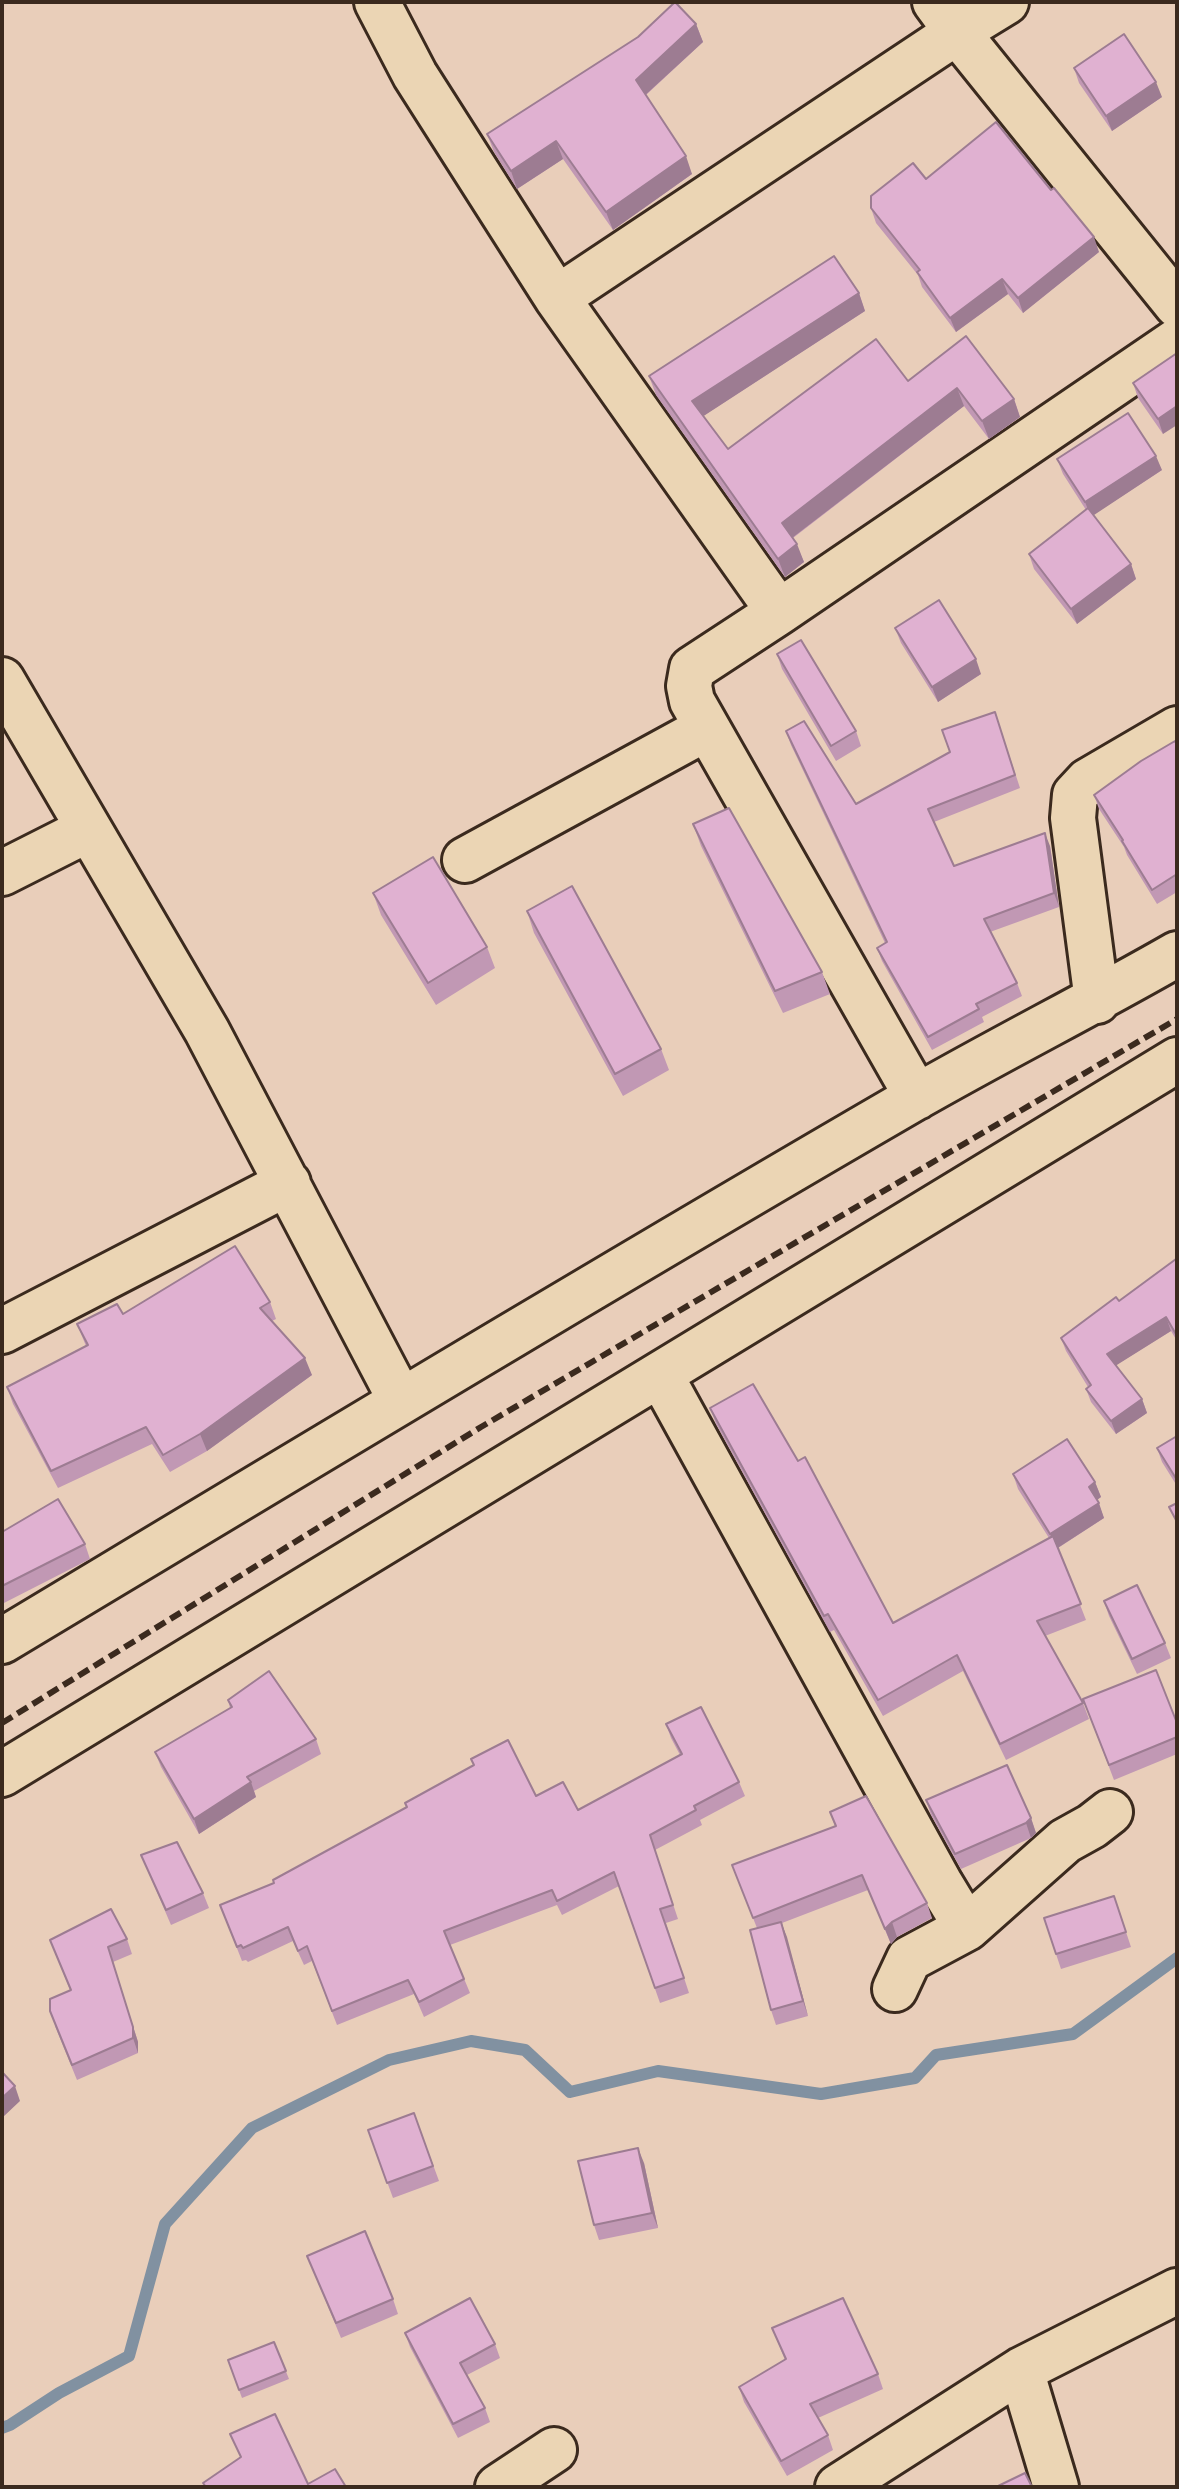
<!DOCTYPE html>
<style>
body{margin:0}
#map{position:relative;width:1179px;height:2489px;overflow:hidden;background:#e9ceba;font-family:Delius,sans-serif}
canvas{display:block}
.frame{position:absolute;inset:0;border:4px solid #3b2a1e;pointer-events:none}
</style>
<div id="map">
<canvas width="1179" height="2489"></canvas>
<div class="frame"></div>
</div>
<script>
const context = document.querySelector('canvas').getContext('2d');
context.lineJoin = 'round';
function stroke(path, color, width, dash) {
  context.strokeStyle = color;
  context.lineWidth = width;
  context.lineCap = dash ? 'butt' : 'round';
  context.setLineDash(dash || []);
  context.stroke(path);
}
function fillPath(path, color) {
  context.fillStyle = color;
  context.fill(path, 'evenodd');
}
stroke(new Path2D(`
 M 2,2428 L 10,2425 L 59,2393 L 129,2356 L 165,2224 L 252,2128 L 389,2060 L 471,2041 L 525,2050 L 570,2092 L 658,2071 L 821,2094 L 915,2078 L 936,2055 L 1073,2034 L 1177,1958`), '#8191a1', 12);
const minor = new Path2D(`
 M 377,2 L 415,75 L 557,298 L 779,612
 M 935,2 L 957,32 L 1177,305
 M 557,298 L 957,32 L 1006,2
 M 2,680 L 207,1031 L 401,1401
 M 465,860 L 707,728
 M 2,873 L 89,829
 M 1097,1001 L 1073,818 L 1075,795 L 1088,781 L 1177,729
 M 917,1097 L 692,701 L 689,686 L 692,669 L 779,612 L 1177,341
 M 2,1331 L 288,1183
 M 661,1376 L 941,1885 L 967,1928
 M 2,1641 C 305,1459 608,1276 913,1099 C 1000,1049 1090,1004 1177,954
 M 2,1774 L 1177,1060
 M 895,1989 L 909,1959 L 967,1928 L 1065,1841 L 1092,1826 L 1110,1812
 M 1021,2370 L 1056,2487
 M 498,2487 L 554,2450
 M 838,2487 L 1021,2370 L 1177,2291`);
stroke(minor, '#3b2a1e', 50);
stroke(minor, '#ebd5b4', 44);
stroke(new Path2D(`
 M 2,1723 L 481,1427 L 1177,1019`), '#3b2a1e', 6, [12, 6]);
fillPath(new Path2D(`
 M 696,24 L 703,42 L 646,95 L 692,174 L 613,230 L 563,159 L 517,189 L 494,152 L 487,134 Z
 M 1074,68 L 1162,97 L 1112,131 L 1079,83 Z
 M 926,179 L 1099,252 L 1023,313 L 1008,294 L 956,332 L 922,287 L 918,275 L 876,223 L 871,208 Z
 M 859,293 L 865,311 L 703,416 L 728,449 L 908,381 L 1014,399 L 1020,417 L 989,439 L 964,406 L 793,538 L 804,562 L 785,577 L 656,395 L 649,376 Z
 M 1177,353 L 1163,434 L 1138,398 L 1133,383 Z
 M 1057,459 L 1162,470 L 1093,515 L 1131,564 L 1136,579 L 1077,624 L 1034,569 L 1029,554 L 1086,510 L 1063,474 Z
 M 895,628 L 981,674 L 938,702 L 901,643 Z
 M 777,654 L 856,731 L 861,746 L 836,761 L 782,669 Z
 M 995,712 L 1020,788 L 934,822 L 954,866 L 1050,846 L 1059,907 L 990,932 L 1017,983 L 1022,996 L 982,1017 L 984,1022 L 932,1050 L 882,961 L 877,948 L 885,943 L 791,745 L 786,731 L 856,804 L 950,752 Z
 M 1177,745 L 1177,892 L 1157,904 L 1127,855 L 1124,847 L 1099,809 L 1094,795 Z
 M 693,824 L 822,972 L 830,994 L 783,1013 L 701,846 Z
 M 373,893 L 487,947 L 495,968 L 436,1005 L 381,915 Z
 M 527,911 L 661,1049 L 669,1070 L 623,1096 L 534,933 Z
 M 1177,1260 L 1177,1341 L 1171,1331 L 1116,1365 L 1142,1399 L 1147,1413 L 1116,1434 L 1091,1402 L 1086,1389 L 1088,1387 L 1066,1351 L 1061,1338 L 1119,1301 Z
 M 270,1302 L 276,1319 L 272,1321 L 312,1375 L 207,1451 L 170,1472 L 152,1444 L 58,1488 L 13,1404 L 7,1387 L 86,1346 L 77,1324 L 123,1314 Z
 M 710,1408 L 893,1623 L 1049,1538 L 1018,1489 L 1013,1474 L 1095,1482 L 1101,1497 L 1097,1500 L 1104,1518 L 1058,1548 L 1086,1620 L 1045,1636 L 1083,1703 L 1089,1719 L 1006,1760 L 963,1671 L 883,1716 L 834,1630 L 830,1632 L 716,1424 Z
 M 1177,1436 L 1177,1486 L 1162,1462 L 1157,1448 Z
 M 2,1532 L 85,1544 L 90,1559 L 2,1604 Z
 M 1104,1601 L 1165,1643 L 1171,1658 L 1137,1674 L 1109,1616 Z
 M 1083,1699 L 1177,1723 L 1177,1754 L 1114,1780 Z
 M 228,1700 L 316,1739 L 321,1754 L 254,1791 L 256,1797 L 199,1834 L 161,1767 L 155,1752 L 230,1708 Z
 M 666,1724 L 739,1782 L 745,1796 L 700,1820 L 702,1825 L 655,1850 L 678,1919 L 666,1923 L 689,1993 L 660,2003 L 619,1886 L 562,1915 L 557,1905 L 450,1945 L 470,1993 L 424,2017 L 414,1994 L 337,2025 L 312,1961 L 304,1965 L 293,1941 L 248,1962 L 246,1960 L 242,1961 L 220,1905 L 274,1883 L 406,1808 L 474,1766 L 471,1759 L 536,1796 L 578,1810 L 680,1755 L 671,1738 Z
 M 926,1800 L 1031,1818 L 1036,1833 L 1031,1838 L 961,1869 L 931,1815 Z
 M 830,1812 L 927,1903 L 932,1918 L 897,1937 L 891,1944 L 868,1890 L 782,1923 L 808,2016 L 776,2025 L 771,2010 L 757,1928 L 732,1865 L 835,1826 Z
 M 141,1855 L 203,1893 L 209,1908 L 171,1925 Z
 M 1114,1896 L 1131,1947 L 1061,1969 L 1044,1918 Z
 M 127,1939 L 132,1954 L 113,1962 L 138,2042 L 138,2053 L 77,2080 L 55,2026 L 70,1990 L 50,1940 Z
 M 414,2113 L 439,2181 L 393,2198 L 368,2130 Z
 M 644,2163 L 658,2228 L 599,2240 L 594,2225 Z
 M 307,2256 L 393,2299 L 398,2314 L 341,2338 Z
 M 772,2328 L 878,2374 L 883,2389 L 818,2418 L 828,2435 L 833,2450 L 787,2476 L 744,2402 L 739,2387 L 785,2360 Z
 M 405,2333 L 495,2344 L 500,2358 L 467,2375 L 485,2408 L 490,2422 L 458,2438 L 410,2347 Z
 M 274,2342 L 289,2379 L 242,2398 L 228,2360 Z`), '#c198b4');
fillPath(new Path2D(`
 M 696,24 L 703,42 L 642,98 L 636,80 Z
 M 1156,82 L 1162,97 L 1112,131 L 1106,116 Z
 M 556,141 L 563,159 L 517,189 L 511,171 Z
 M 686,156 L 692,174 L 613,230 L 606,212 Z
 M 1094,237 L 1099,252 L 1023,313 L 1018,298 Z
 M 1002,279 L 1008,294 L 956,332 L 950,318 Z
 M 859,293 L 865,311 L 699,419 L 692,401 Z
 M 957,388 L 964,406 L 788,541 L 782,523 Z
 M 1014,399 L 1020,417 L 989,439 L 982,421 Z
 M 1177,406 L 1177,425 L 1163,434 L 1158,419 Z
 M 1156,456 L 1162,470 L 1091,517 L 1085,502 Z
 M 797,544 L 804,562 L 785,577 L 778,559 Z
 M 1131,564 L 1136,579 L 1077,624 L 1071,609 Z
 M 976,659 L 981,674 L 938,702 L 932,687 Z
 M 1045,833 L 1050,846 L 1059,907 L 1054,893 Z
 M 1166,1317 L 1171,1331 L 1112,1368 L 1107,1354 Z
 M 305,1358 L 312,1375 L 207,1451 L 200,1434 Z
 M 1142,1399 L 1147,1413 L 1116,1434 L 1111,1421 Z
 M 1095,1482 L 1101,1497 L 1094,1502 L 1089,1487 Z
 M 1099,1503 L 1104,1518 L 1056,1549 L 1050,1534 Z
 M 251,1782 L 256,1797 L 199,1834 L 194,1819 Z
 M 1031,1818 L 1036,1833 L 1031,1838 L 1026,1823 Z
 M 781,1922 L 787,1937 L 808,2016 L 803,2001 Z
 M 892,1922 L 897,1937 L 891,1944 L 885,1929 Z
 M 108,1947 L 138,2042 L 138,2053 L 133,2038 Z
 M 15,2086 L 20,2101 L 2,2118 L 2,2098 Z
 M 638,2148 L 644,2163 L 658,2228 L 652,2213 Z`), '#9d7c92');
const building = new Path2D(`
 M 675,2 L 696,24 L 636,80 L 686,156 L 606,212 L 556,141 L 511,171 L 487,134 L 638,37 Z
 M 1124,34 L 1156,82 L 1106,116 L 1074,68 Z
 M 996,122 L 1051,190 L 1054,188 L 1094,237 L 1018,298 L 1002,279 L 950,318 L 917,272 L 920,270 L 871,208 L 871,196 L 913,163 L 926,179 Z
 M 834,256 L 859,293 L 692,401 L 728,449 L 876,339 L 908,381 L 966,336 L 1014,399 L 982,421 L 957,388 L 782,523 L 797,544 L 778,559 L 649,376 Z
 M 1177,353 L 1177,406 L 1158,419 L 1133,383 Z
 M 1128,413 L 1156,456 L 1085,502 L 1057,459 Z
 M 1088,508 L 1131,564 L 1071,609 L 1029,554 Z
 M 939,600 L 976,659 L 932,687 L 895,628 Z
 M 801,640 L 856,731 L 831,746 L 777,654 Z
 M 995,712 L 1015,775 L 928,809 L 954,866 L 1045,833 L 1054,893 L 984,919 L 1017,983 L 976,1004 L 979,1009 L 928,1037 L 877,948 L 887,942 L 786,731 L 804,721 L 856,804 L 950,752 L 942,730 Z
 M 1175,741 L 1177,745 L 1177,874 L 1152,890 L 1122,841 L 1123,840 L 1094,795 L 1141,761 Z
 M 729,808 L 822,972 L 775,991 L 693,824 Z
 M 433,857 L 487,947 L 428,983 L 373,893 Z
 M 572,886 L 661,1049 L 615,1074 L 527,911 Z
 M 235,1246 L 270,1302 L 260,1308 L 305,1358 L 200,1434 L 163,1455 L 146,1427 L 51,1471 L 7,1387 L 88,1345 L 77,1324 L 117,1304 L 123,1314 Z
 M 1176,1259 L 1177,1336 L 1166,1317 L 1107,1354 L 1142,1399 L 1111,1421 L 1086,1389 L 1091,1385 L 1061,1338 L 1116,1297 L 1119,1301 Z
 M 753,1384 L 798,1461 L 805,1457 L 893,1623 L 1053,1536 L 1081,1604 L 1037,1621 L 1083,1703 L 1000,1744 L 957,1655 L 878,1700 L 828,1614 L 824,1616 L 710,1408 Z
 M 1177,1436 L 1177,1480 L 1157,1448 Z
 M 1067,1439 L 1095,1482 L 1089,1487 L 1099,1503 L 1050,1534 L 1013,1474 Z
 M 58,1499 L 85,1544 L 2,1586 L 2,1532 Z
 M 1177,1503 L 1177,1522 L 1169,1507 Z
 M 1137,1585 L 1165,1643 L 1132,1659 L 1104,1601 Z
 M 1156,1670 L 1177,1723 L 1177,1737 L 1109,1765 L 1083,1699 Z
 M 269,1671 L 316,1739 L 247,1777 L 251,1782 L 194,1819 L 155,1752 L 232,1707 L 228,1700 Z
 M 701,1707 L 739,1782 L 694,1806 L 696,1810 L 650,1835 L 673,1905 L 660,1909 L 684,1978 L 655,1988 L 614,1872 L 557,1901 L 552,1890 L 444,1931 L 464,1979 L 419,2002 L 408,1980 L 332,2011 L 307,1946 L 298,1951 L 288,1927 L 243,1948 L 241,1945 L 237,1947 L 220,1905 L 274,1883 L 273,1880 L 407,1807 L 405,1803 L 474,1765 L 471,1759 L 508,1740 L 536,1796 L 563,1782 L 578,1810 L 682,1754 L 666,1724 Z
 M 1007,1765 L 1031,1818 L 1026,1823 L 955,1854 L 926,1800 Z
 M 866,1796 L 927,1903 L 892,1922 L 885,1929 L 862,1875 L 753,1918 L 732,1865 L 836,1826 L 830,1812 Z
 M 177,1842 L 203,1893 L 166,1910 L 141,1855 Z
 M 1114,1896 L 1126,1932 L 1056,1954 L 1044,1918 Z
 M 111,1909 L 127,1939 L 108,1947 L 133,2027 L 133,2038 L 72,2065 L 50,2011 L 50,1999 L 71,1990 L 50,1940 Z
 M 781,1922 L 803,2001 L 771,2010 L 750,1930 Z
 M 2,2072 L 15,2086 L 2,2098 Z
 M 414,2113 L 433,2166 L 387,2183 L 368,2130 Z
 M 638,2148 L 652,2213 L 594,2225 L 578,2161 Z
 M 365,2231 L 393,2299 L 336,2323 L 307,2256 Z
 M 470,2298 L 495,2344 L 460,2363 L 485,2408 L 453,2424 L 405,2333 Z
 M 843,2298 L 878,2374 L 810,2404 L 828,2435 L 781,2461 L 739,2387 L 786,2359 L 772,2328 Z
 M 274,2342 L 286,2371 L 239,2390 L 228,2360 Z
 M 275,2414 L 308,2484 L 335,2469 L 346,2487 L 206,2487 L 203,2483 L 241,2457 L 230,2434 Z
 M 1025,2473 L 1032,2487 L 996,2487 Z`);
fillPath(building, '#e0b1d1');
stroke(building, '#9d7c92', 2);
</script>
